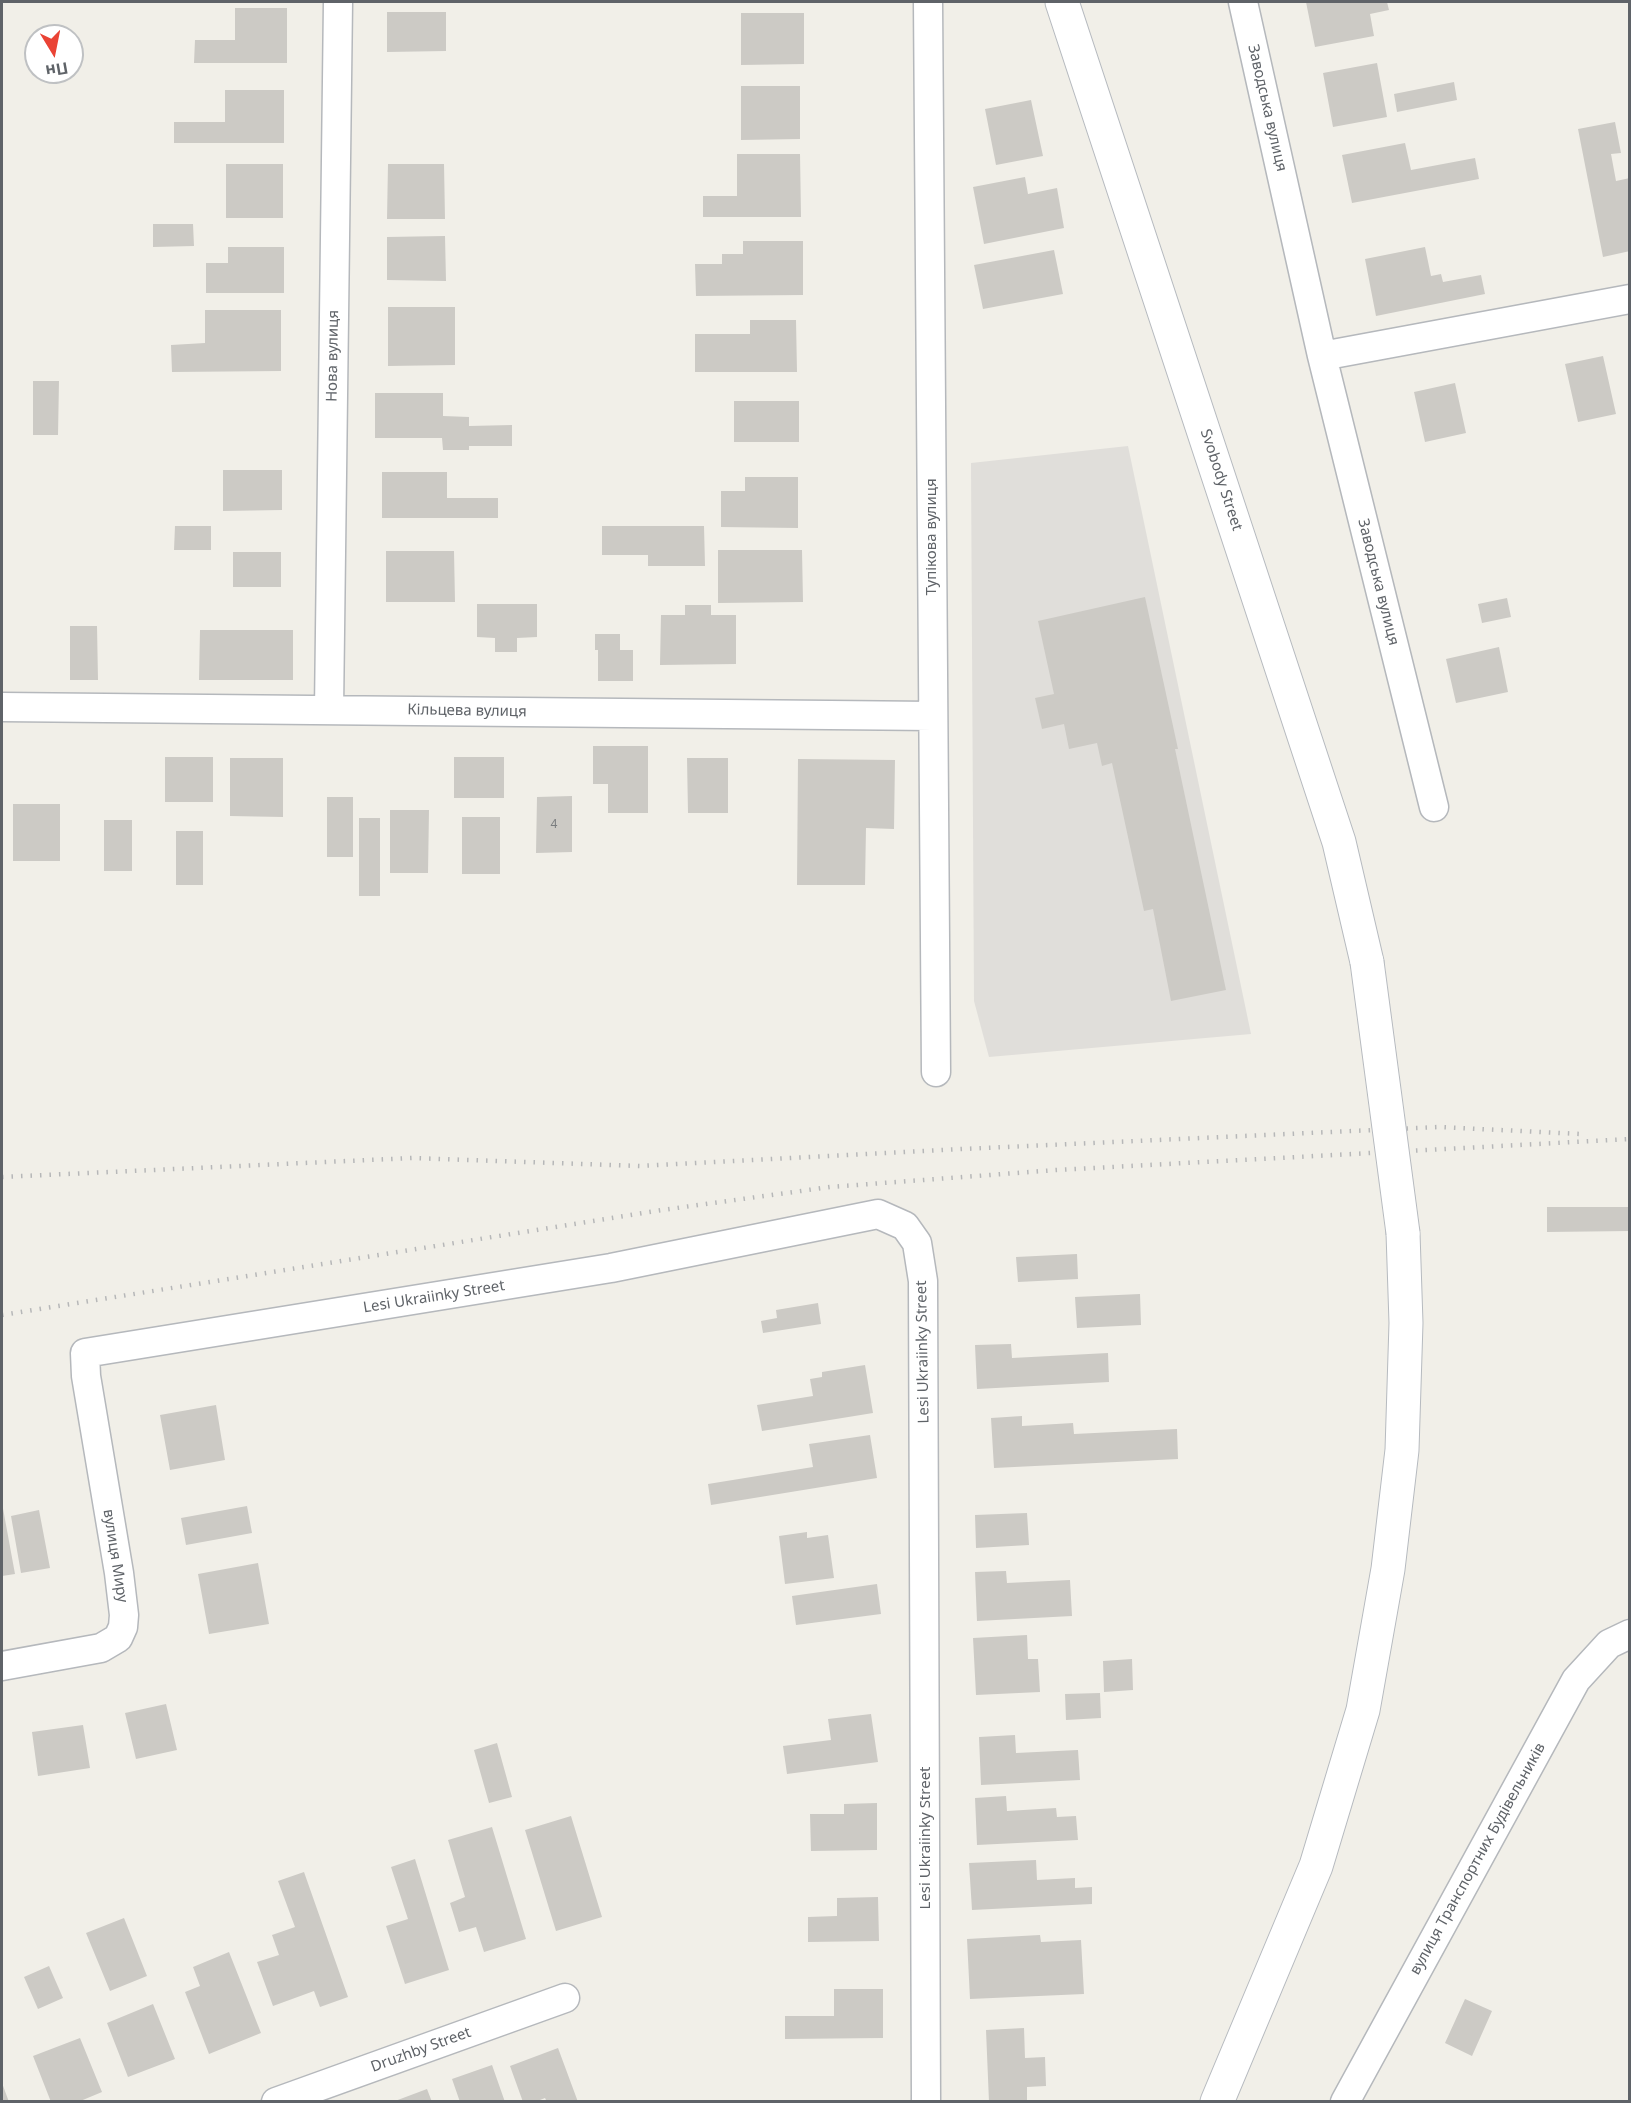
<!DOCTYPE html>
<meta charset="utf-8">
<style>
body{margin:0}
#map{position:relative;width:1631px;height:2103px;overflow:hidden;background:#f1efe8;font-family:"Noto Sans",sans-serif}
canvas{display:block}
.frame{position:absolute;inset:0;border:3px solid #5f6368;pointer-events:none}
.north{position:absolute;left:24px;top:24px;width:60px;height:60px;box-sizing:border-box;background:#fff;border:2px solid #bfc1c3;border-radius:50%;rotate:170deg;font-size:16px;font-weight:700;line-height:24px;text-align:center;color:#5f6368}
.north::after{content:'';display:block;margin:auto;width:21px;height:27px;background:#ea4335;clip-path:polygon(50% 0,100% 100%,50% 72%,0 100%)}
</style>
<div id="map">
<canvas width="1631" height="2103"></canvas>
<div class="frame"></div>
<div class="north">Пн</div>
</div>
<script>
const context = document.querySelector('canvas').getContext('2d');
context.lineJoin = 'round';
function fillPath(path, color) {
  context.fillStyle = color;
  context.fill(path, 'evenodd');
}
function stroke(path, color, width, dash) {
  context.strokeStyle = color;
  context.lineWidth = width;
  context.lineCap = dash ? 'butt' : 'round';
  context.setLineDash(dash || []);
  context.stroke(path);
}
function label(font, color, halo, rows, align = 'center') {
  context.font = font + ' "Noto Sans",sans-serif';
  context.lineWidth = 4.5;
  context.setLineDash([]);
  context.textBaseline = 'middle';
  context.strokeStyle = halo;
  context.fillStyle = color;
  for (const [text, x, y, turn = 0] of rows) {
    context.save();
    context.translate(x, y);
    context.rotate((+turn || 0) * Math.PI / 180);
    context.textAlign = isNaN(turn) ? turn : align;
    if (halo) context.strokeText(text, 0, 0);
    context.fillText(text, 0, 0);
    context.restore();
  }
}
fillPath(new Path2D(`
 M 1128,446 L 1251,1034 L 989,1057 L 974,1001 L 971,463 Z`), '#e0deda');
fillPath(new Path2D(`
 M 1306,2 L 1387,2 L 1389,10 L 1370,14 L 1374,36 L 1315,47 Z
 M 235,8 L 287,8 L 287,63 L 194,63 L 195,40 L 235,40 Z
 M 387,12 L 446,12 L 446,51 L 387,52 Z
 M 741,13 L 804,13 L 804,64 L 741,65 Z
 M 1377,63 L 1387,117 L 1333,127 L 1323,73 Z
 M 1454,82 L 1457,100 L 1397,112 L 1394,94 Z
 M 741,86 L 800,86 L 800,139 L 741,140 Z
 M 225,90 L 284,90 L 284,143 L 174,143 L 174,122 L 225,122 Z
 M 1031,100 L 1043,156 L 996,165 L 985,109 Z
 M 1615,122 L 1621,153 L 1611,154 L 1616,181 L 1630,178 L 1630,251 L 1603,257 L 1578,129 Z
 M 1405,143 L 1411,170 L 1475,158 L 1479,179 L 1352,203 L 1342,155 Z
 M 737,154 L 800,154 L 801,217 L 703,217 L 703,196 L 737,196 Z
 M 226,164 L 283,164 L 283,218 L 226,218 Z
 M 388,164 L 444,164 L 445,219 L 387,219 Z
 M 1025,177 L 1028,194 L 1057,188 L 1064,228 L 984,244 L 973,187 Z
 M 153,224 L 193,224 L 194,246 L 153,247 Z
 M 445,236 L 446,281 L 387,280 L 387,237 Z
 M 743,241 L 803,241 L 803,295 L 696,296 L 695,264 L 722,264 L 722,254 L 743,254 Z
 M 228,247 L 284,247 L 284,293 L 206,293 L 206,263 L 228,263 Z
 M 1425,247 L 1431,276 L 1441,274 L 1443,282 L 1481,275 L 1485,294 L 1376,316 L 1365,259 Z
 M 1054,250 L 1063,294 L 983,309 L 974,265 Z
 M 388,307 L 455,307 L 455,365 L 388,366 Z
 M 205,310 L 281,310 L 281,371 L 172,372 L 171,345 L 205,343 Z
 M 750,320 L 796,320 L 797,372 L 695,372 L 695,334 L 750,334 Z
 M 1603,356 L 1616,414 L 1578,422 L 1565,364 Z
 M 33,381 L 59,381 L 58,435 L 33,435 Z
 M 1455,383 L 1466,433 L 1425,442 L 1414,392 Z
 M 375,393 L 443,393 L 443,416 L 469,417 L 469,426 L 512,425 L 512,446 L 469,446 L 469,450 L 443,450 L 442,438 L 375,438 Z
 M 734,401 L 799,401 L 799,442 L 734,442 Z
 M 223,470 L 282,470 L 282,510 L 223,511 Z
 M 382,472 L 447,472 L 447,498 L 498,498 L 498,518 L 382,518 Z
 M 745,477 L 798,477 L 798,528 L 721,527 L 721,491 L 745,491 Z
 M 175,526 L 211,526 L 211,550 L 174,550 Z
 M 602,526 L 704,526 L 705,566 L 648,566 L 648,555 L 602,555 Z
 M 718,550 L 802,550 L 803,602 L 718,603 Z
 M 386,551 L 454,551 L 455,602 L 386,602 Z
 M 233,552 L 281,552 L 281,587 L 233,587 Z
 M 1145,597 L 1178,749 L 1175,749 L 1226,990 L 1171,1001 L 1153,909 L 1144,911 L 1112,763 L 1102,766 L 1097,743 L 1069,749 L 1064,724 L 1042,729 L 1035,698 L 1054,694 L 1038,621 Z
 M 1507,598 L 1511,617 L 1482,623 L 1478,604 Z
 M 477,604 L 537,604 L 537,637 L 517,638 L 517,652 L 495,652 L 495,638 L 477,637 Z
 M 685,605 L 711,605 L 711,615 L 736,615 L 736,664 L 660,665 L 661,615 L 685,615 Z
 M 70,626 L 97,626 L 98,680 L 70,680 Z
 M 200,630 L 293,630 L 293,680 L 199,680 Z
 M 595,634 L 620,634 L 620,650 L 633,650 L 633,681 L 598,681 L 598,650 L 595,650 Z
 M 1499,647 L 1508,692 L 1456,703 L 1446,659 Z
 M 593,746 L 648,746 L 648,813 L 608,813 L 608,784 L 593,784 Z
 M 165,757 L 213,757 L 213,802 L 165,802 Z
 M 454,757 L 504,757 L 504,798 L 454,798 Z
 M 230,758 L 283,758 L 283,817 L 230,816 Z
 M 687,758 L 728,758 L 728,813 L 688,813 Z
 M 798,759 L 895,760 L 894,829 L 866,828 L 865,885 L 797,885 Z
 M 572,796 L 572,852 L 536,853 L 537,797 Z
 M 327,797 L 353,797 L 353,857 L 327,857 Z
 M 13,804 L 60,804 L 60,861 L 13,861 Z
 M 390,810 L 429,810 L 428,873 L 390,873 Z
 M 462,817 L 500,817 L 500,874 L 462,874 Z
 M 359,818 L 380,818 L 380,896 L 359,896 Z
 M 104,820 L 132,820 L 132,871 L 104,871 Z
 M 176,831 L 203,831 L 203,885 L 176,885 Z
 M 1547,1207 L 1630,1207 L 1630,1231 L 1547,1232 Z
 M 1077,1254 L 1078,1279 L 1018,1282 L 1016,1257 Z
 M 1140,1294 L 1141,1325 L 1077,1328 L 1075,1297 Z
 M 818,1303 L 821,1324 L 763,1333 L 761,1321 L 777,1318 L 776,1310 Z
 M 1011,1344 L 1012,1358 L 1108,1353 L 1109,1382 L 977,1389 L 975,1345 Z
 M 865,1365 L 873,1413 L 762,1431 L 757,1405 L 813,1396 L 810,1379 L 822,1377 L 822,1372 Z
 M 216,1405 L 225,1460 L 170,1470 L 160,1415 Z
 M 1022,1416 L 1022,1426 L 1073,1423 L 1074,1434 L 1177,1429 L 1178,1459 L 994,1468 L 991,1418 Z
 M 870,1435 L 877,1478 L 711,1505 L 708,1484 L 813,1467 L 809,1444 Z
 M 2,1503 L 15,1574 L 2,1576 Z
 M 247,1506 L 252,1533 L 186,1545 L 181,1518 Z
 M 39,1510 L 50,1568 L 21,1573 L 11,1516 Z
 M 1027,1513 L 1029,1545 L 976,1548 L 975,1515 Z
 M 807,1532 L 807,1538 L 828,1535 L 834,1578 L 785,1584 L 779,1536 Z
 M 258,1563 L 269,1624 L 209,1634 L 198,1574 Z
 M 1006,1571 L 1007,1583 L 1070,1580 L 1072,1616 L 977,1621 L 975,1572 Z
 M 877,1584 L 881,1614 L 796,1625 L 792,1596 Z
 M 1027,1635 L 1028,1659 L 1038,1659 L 1040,1692 L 976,1695 L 973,1638 Z
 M 1132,1659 L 1133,1690 L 1104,1692 L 1103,1661 Z
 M 1100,1693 L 1101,1718 L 1066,1720 L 1065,1694 Z
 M 166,1704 L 177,1750 L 136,1759 L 125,1713 Z
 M 871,1714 L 878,1762 L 787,1774 L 783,1746 L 831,1740 L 828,1719 Z
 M 83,1725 L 90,1768 L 38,1776 L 32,1732 Z
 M 1015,1735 L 1016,1753 L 1078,1750 L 1080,1780 L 981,1785 L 979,1737 Z
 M 497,1743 L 512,1797 L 489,1803 L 474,1750 Z
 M 1006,1796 L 1007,1811 L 1056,1808 L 1057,1817 L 1076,1816 L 1078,1840 L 977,1845 L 975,1798 Z
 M 877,1803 L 877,1850 L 811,1851 L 810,1814 L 844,1814 L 844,1804 Z
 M 571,1816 L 602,1917 L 556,1931 L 525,1830 Z
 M 492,1827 L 526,1939 L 484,1952 L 476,1927 L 459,1932 L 450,1903 L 465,1897 L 448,1840 Z
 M 415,1859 L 449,1970 L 405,1984 L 386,1926 L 408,1919 L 391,1867 Z
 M 1036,1860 L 1037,1880 L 1075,1878 L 1075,1888 L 1092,1887 L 1092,1904 L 972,1910 L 969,1863 Z
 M 304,1872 L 348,1997 L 320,2007 L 314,1991 L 273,2006 L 257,1962 L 279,1955 L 272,1935 L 295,1927 L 278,1881 Z
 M 878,1897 L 879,1941 L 808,1942 L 808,1917 L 837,1916 L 837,1898 Z
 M 124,1918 L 147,1976 L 110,1991 L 86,1933 Z
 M 1040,1935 L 1041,1942 L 1081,1940 L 1084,1994 L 970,1999 L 967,1939 Z
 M 229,1952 L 261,2033 L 209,2054 L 185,1992 L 200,1986 L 193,1967 Z
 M 49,1966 L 63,1998 L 38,2009 L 24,1977 Z
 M 834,1989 L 883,1989 L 883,2038 L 785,2039 L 785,2016 L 834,2016 Z
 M 1465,1999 L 1492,2011 L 1472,2056 L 1445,2043 Z
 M 153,2004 L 175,2059 L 128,2077 L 107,2023 Z
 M 1024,2028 L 1025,2058 L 1045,2057 L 1046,2086 L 1027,2087 L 1027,2100 L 989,2102 L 986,2030 Z
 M 80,2038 L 102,2092 L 78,2102 L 51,2102 L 33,2056 Z
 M 558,2048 L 578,2102 L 547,2102 L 545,2098 L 535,2102 L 523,2102 L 510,2066 Z
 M 492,2065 L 505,2102 L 460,2102 L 452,2079 Z
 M 2,2083 L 9,2102 L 2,2102 Z
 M 427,2089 L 432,2102 L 395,2102 L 395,2101 Z`), '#cccac5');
const street = new Path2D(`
 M 928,2 L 936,1072
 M 1243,2 L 1322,356 L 1630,299
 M 1322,356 L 1434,807
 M 2,707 L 933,716
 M 329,710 L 338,2
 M 2,1666 L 101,1648 L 118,1638 L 123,1627 L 124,1615 L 119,1573 L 86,1376 L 85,1353 L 611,1268 L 878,1214 L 905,1226 L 917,1243 L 923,1281 L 926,2102
 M 276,2102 L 565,1998
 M 1345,2102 L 1576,1680 L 1609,1644 L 1630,1634`);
const secondary = new Path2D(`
 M 1062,2 L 1339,842 L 1367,962
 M 1217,2102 L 1316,1866 L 1363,1710 L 1388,1569 L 1402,1450 L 1406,1323 L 1403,1233`);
stroke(street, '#b5b8bc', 31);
stroke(secondary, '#b6babf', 35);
stroke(street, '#fff', 28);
stroke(secondary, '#fff', 33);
stroke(new Path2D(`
 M 2,1177 L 412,1158 L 640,1166 L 962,1149 L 1439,1127 L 1581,1134
 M 2,1315 L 662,1210 L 830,1187 L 1056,1170 L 1630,1139`), '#b6b7b8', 4.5, [1.5, 8]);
const secondaryBridge = new Path2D(`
 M 1367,962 L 1403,1233`);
stroke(secondaryBridge, '#b6babf', 35, []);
stroke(secondaryBridge, '#fff', 33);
label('12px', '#7a7d7f', null, [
 ["4",554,825]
]);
label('15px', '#5f6368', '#fff', [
 ["Заводська вулиця",1267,108,77],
 ["Нова вулиця",333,356,-89],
 ["Svobody Street",1221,480,72],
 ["Тупікова вулиця",932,537,-90],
 ["Заводська вулиця",1378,582,76],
 ["Кільцева вулиця",467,711,1],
 ["Lesi Ukraiinky Street",434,1297,-9],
 ["Lesi Ukraiinky Street",923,1352,-91],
 ["вулиця Миру",115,1556,81],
 ["Lesi Ukraiinky Street",926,1838,-90],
 ["вулиця Транспортних Будівельників",1478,1859,-61],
 ["Druzhby Street",421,2050,-20]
]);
</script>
